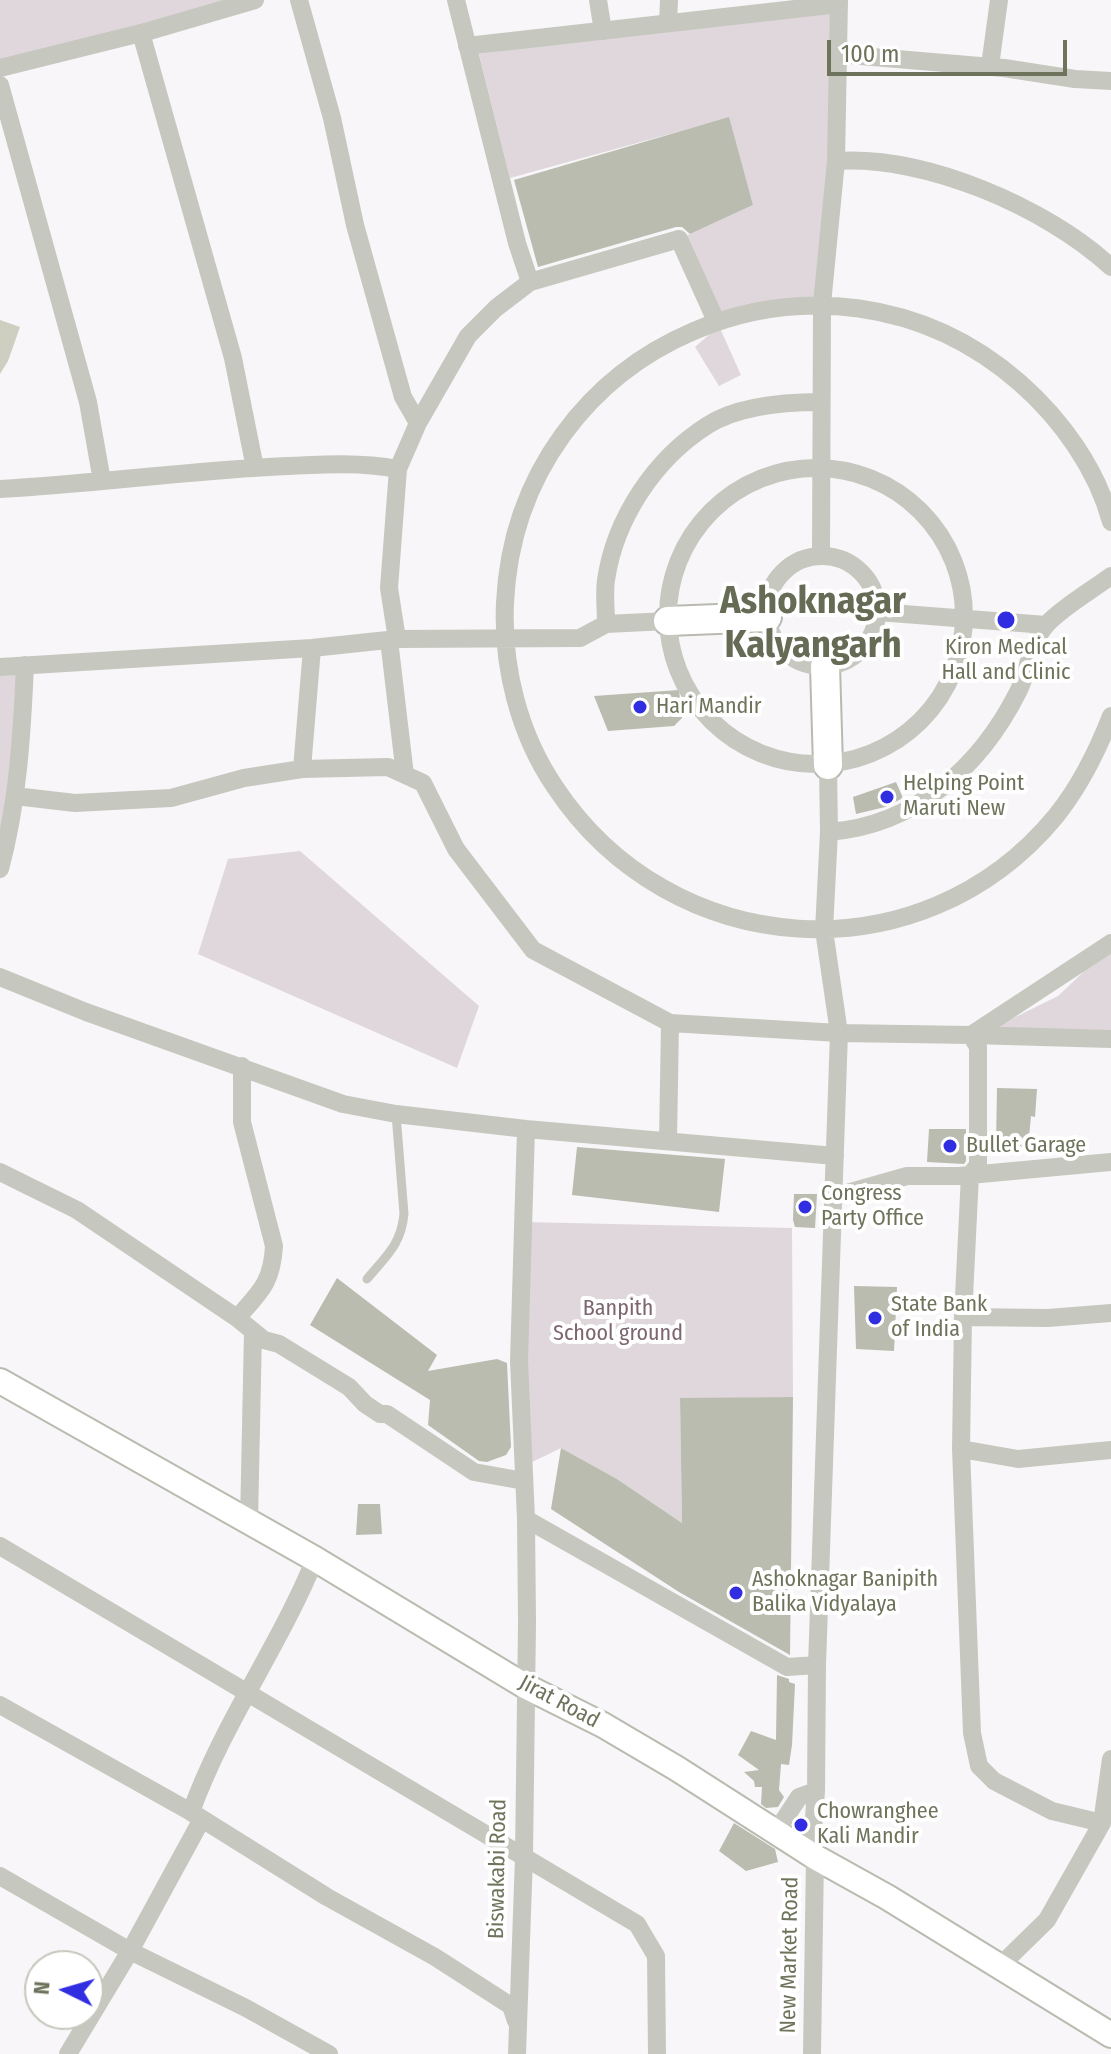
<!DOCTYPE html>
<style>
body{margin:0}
#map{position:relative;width:1111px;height:2054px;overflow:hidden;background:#f8f6f8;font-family:"Fira Sans Condensed",sans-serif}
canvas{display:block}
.north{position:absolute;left:24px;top:1950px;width:80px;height:80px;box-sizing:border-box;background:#fff;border:2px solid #c5c7bd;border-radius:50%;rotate:275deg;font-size:22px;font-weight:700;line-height:32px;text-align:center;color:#6e745b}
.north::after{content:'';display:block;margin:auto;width:28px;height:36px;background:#312de1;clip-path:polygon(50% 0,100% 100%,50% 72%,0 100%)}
.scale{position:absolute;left:827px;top:40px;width:240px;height:36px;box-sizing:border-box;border:4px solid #6e745b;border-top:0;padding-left:10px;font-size:24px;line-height:28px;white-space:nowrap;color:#6e745b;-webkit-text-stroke:6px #fff;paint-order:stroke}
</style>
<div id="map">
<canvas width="1111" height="2054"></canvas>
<div class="north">N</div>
<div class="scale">100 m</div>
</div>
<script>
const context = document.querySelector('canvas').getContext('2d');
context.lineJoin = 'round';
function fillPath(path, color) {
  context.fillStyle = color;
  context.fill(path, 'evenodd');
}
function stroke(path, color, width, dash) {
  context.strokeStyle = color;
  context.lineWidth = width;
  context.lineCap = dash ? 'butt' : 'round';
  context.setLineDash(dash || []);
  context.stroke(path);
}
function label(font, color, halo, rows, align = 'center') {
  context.font = font + ' "Fira Sans Condensed",sans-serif';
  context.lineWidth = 8;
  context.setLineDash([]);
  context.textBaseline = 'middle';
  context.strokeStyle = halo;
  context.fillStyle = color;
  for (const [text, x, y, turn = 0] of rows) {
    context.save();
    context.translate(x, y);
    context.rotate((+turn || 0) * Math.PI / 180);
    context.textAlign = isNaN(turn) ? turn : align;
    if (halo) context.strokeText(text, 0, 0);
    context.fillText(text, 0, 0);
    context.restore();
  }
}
fillPath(new Path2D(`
 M 0,0 L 232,0 L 0,68 Z
 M 839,4 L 822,304 L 716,321 L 679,239 L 753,205 L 728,118 L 510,178 L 479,54 Z
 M 719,326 L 741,375 L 719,386 L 695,347 Z
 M 25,665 L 12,819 L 0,880 L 0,667 Z
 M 300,851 L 479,1006 L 457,1068 L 198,954 L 228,859 Z
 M 1111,946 L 1111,1032 L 989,1030 L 1058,996 Z
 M 523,1222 L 792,1228 L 793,1397 L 680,1399 L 682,1523 L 617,1479 L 561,1448 L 524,1466 Z`), '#dfd7dc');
fillPath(new Path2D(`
 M 0,320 L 20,327 L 8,361 L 0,374 Z`), '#cecfc1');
fillPath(new Path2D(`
 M 729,117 L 753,205 L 690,234 L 682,227 L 676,227 L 538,267 L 514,180 Z
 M 679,690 L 682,718 L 674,726 L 608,731 L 594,696 Z
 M 896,782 L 903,798 L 885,807 L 856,814 L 853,797 Z
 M 997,1088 L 1037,1089 L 1035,1117 L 1031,1116 L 1028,1148 L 996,1146 Z
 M 929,1129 L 966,1129 L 966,1161 L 964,1164 L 927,1162 Z
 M 577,1147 L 725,1159 L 719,1212 L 572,1195 Z
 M 794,1194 L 817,1194 L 815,1228 L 795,1227 L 793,1220 Z
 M 337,1278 L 437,1355 L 428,1371 L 497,1359 L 507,1363 L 511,1447 L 506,1455 L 487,1462 L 479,1461 L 428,1425 L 430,1400 L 310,1325 Z
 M 854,1286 L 897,1287 L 894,1351 L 856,1349 Z
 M 793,1397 L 790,1655 L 679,1592 L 551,1509 L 561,1448 L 617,1479 L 682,1523 L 680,1398 Z
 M 358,1504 L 380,1504 L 382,1534 L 356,1535 Z
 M 777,1675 L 789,1679 L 789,1682 L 795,1684 L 792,1745 L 789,1765 L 781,1764 L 779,1790 L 784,1797 L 778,1807 L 766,1808 L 761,1804 L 762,1787 L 755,1787 L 754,1781 L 744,1772 L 759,1770 L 738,1755 L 751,1731 L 776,1740 Z
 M 734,1823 L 775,1849 L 778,1862 L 746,1871 L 719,1851 Z`), '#b9bcaf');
const secondary = new Path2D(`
 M 0,1381 L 315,1559 L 525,1686 L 603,1725 L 676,1768 L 815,1857 L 887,1897 L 1111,2035`);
const primary = new Path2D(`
 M 668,621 L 767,617
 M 825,666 L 828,765`);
stroke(secondary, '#b8bbaf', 28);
stroke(primary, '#b8bab1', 32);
stroke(new Path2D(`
 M 367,1279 C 386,1256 401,1245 404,1214 L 396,1114`), '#c6c8bf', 9);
stroke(new Path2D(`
 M 299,0 L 332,118 L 355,225 L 403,397 L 418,423 L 398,469
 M 598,0 L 603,31
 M 668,23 L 669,0
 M 141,33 L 233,358 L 255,468
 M 467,46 L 839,4
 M 837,54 L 1004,68 L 1075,79 L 1111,81
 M 990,66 L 999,0
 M 0,68 L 149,31 L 255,0
 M 0,85 L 88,402 L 102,481
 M 836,161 C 925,155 1046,207 1111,267
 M 530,282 L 679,239 L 716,321
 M 418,423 L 468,336 L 496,308 L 530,282 L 517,243 L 456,0
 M668 616a148 148 0 1 1 296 0a148 148 0 1 1-296 0Z
 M 0,489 C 90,484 179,472 269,467 C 313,465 355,461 398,469 L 389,588 L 397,639
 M 1111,522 C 1097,469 1061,419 1020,383 C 825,212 517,342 505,603 C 502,667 519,734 555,787 C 671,962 921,980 1056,816 C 1080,786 1097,752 1111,716
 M 821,554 L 822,304 L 836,161 L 839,0
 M767 611a55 55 0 1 1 110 0a55 55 0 1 1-110 0Z
 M 878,612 L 1046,625
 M 606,624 C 606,610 604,594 606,580 C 615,519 654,459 708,425 C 738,406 786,402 821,402
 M 389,640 L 405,775
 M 312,648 L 302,769 L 388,767 L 423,783 L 456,849 L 533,950 L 670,1023 L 839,1033 L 971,1035 L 1111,943
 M 0,667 L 312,648 L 397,639 L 580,638 L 606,624 L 668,621
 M 15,796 L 75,803 L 171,798 L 244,778 L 302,769
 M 829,832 C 916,825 980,767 1018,692 C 1029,671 1030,642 1047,624 C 1064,606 1091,591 1111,576
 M 0,869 C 18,802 22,734 25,665
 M 0,977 L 86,1012 L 343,1104 L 396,1114 L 526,1129 L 835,1156
 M 971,1035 L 1111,1039
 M 668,1141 L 670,1023
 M 0,1172 L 77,1210 L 237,1318 L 264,1340 L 279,1344 L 349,1387 L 365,1404 L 380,1414 L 387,1414 L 474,1472 L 524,1481
 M 833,1197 L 907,1176 L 959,1176 L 1111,1162
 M 963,1317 L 1048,1318 L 1111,1313
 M 237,1318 C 260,1292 272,1283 274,1246 L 242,1122 L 242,1066
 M 961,1449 L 963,1317 L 970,1175 L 978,1165 L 978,1047 L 971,1035
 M 526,1519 L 787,1667 L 817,1665
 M 249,1522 L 253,1331
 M 0,1546 L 637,1924 L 656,1956 L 657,2054
 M 0,1705 L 191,1812 L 327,1897 L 435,1957 L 511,2006 L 516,2021
 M 191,1812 C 223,1723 279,1647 315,1559
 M 1102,1823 L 1052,1811 L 994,1781 L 979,1766 L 972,1733 L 961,1449 L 1018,1459 L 1111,1450
 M 776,1832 L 799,1797 L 816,1791
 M 0,1876 L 130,1951 L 246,2008 L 329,2054
 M 999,1967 L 1047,1920 L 1102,1823 L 1111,1759
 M 68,2054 L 130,1951 L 202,1819
 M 517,2054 L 524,1857 L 527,1622 L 526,1519 L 519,1361 L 526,1129
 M 812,2054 L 815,1857 L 812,1845 L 816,1791 L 817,1665 L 839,1033 L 824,930 L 829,832 L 828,765`), '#c6c8bf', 18);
stroke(secondary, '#fff', 24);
stroke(primary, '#fff', 28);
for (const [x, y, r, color] of [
 [1006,620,10,"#312de1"],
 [640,707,8,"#312de1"],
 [887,797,8,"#312de1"],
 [950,1146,8,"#312de1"],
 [805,1207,8,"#312de1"],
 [875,1318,8,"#312de1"],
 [736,1593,8,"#312de1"],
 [801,1825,8,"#312de1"]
]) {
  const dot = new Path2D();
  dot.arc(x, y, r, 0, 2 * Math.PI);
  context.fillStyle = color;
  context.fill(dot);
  stroke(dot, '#fff', 3);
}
label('22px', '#6e745b', '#fff', [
 ["Kiron Medical",1006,648,"center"],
 ["Hall and Clinic",1006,673,"center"],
 ["Hari Mandir",656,707],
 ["Helping Point",903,784],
 ["Maruti New",903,809],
 ["Bullet Garage",966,1146],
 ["Congress",821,1194],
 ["Party Office",821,1219],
 ["State Bank",891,1305],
 ["of India",891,1330],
 ["Ashoknagar Banipith",752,1580],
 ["Balika Vidyalaya",752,1605],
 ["Chowranghee",817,1812],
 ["Kali Mandir",817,1837]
], 'left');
label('22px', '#7d6670', '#fff', [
 ["Banpith",618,1309],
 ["School ground",618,1334]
]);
label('22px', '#6e745b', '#fff', [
 ["Jirat Road",559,1702,28],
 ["Biswakabi Road",498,1869,-89],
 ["New Market Road",790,1955,-89]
]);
label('bold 38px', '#666b55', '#fff', [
 ["Ashoknagar",813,602],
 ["Kalyangarh",813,646]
]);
</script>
